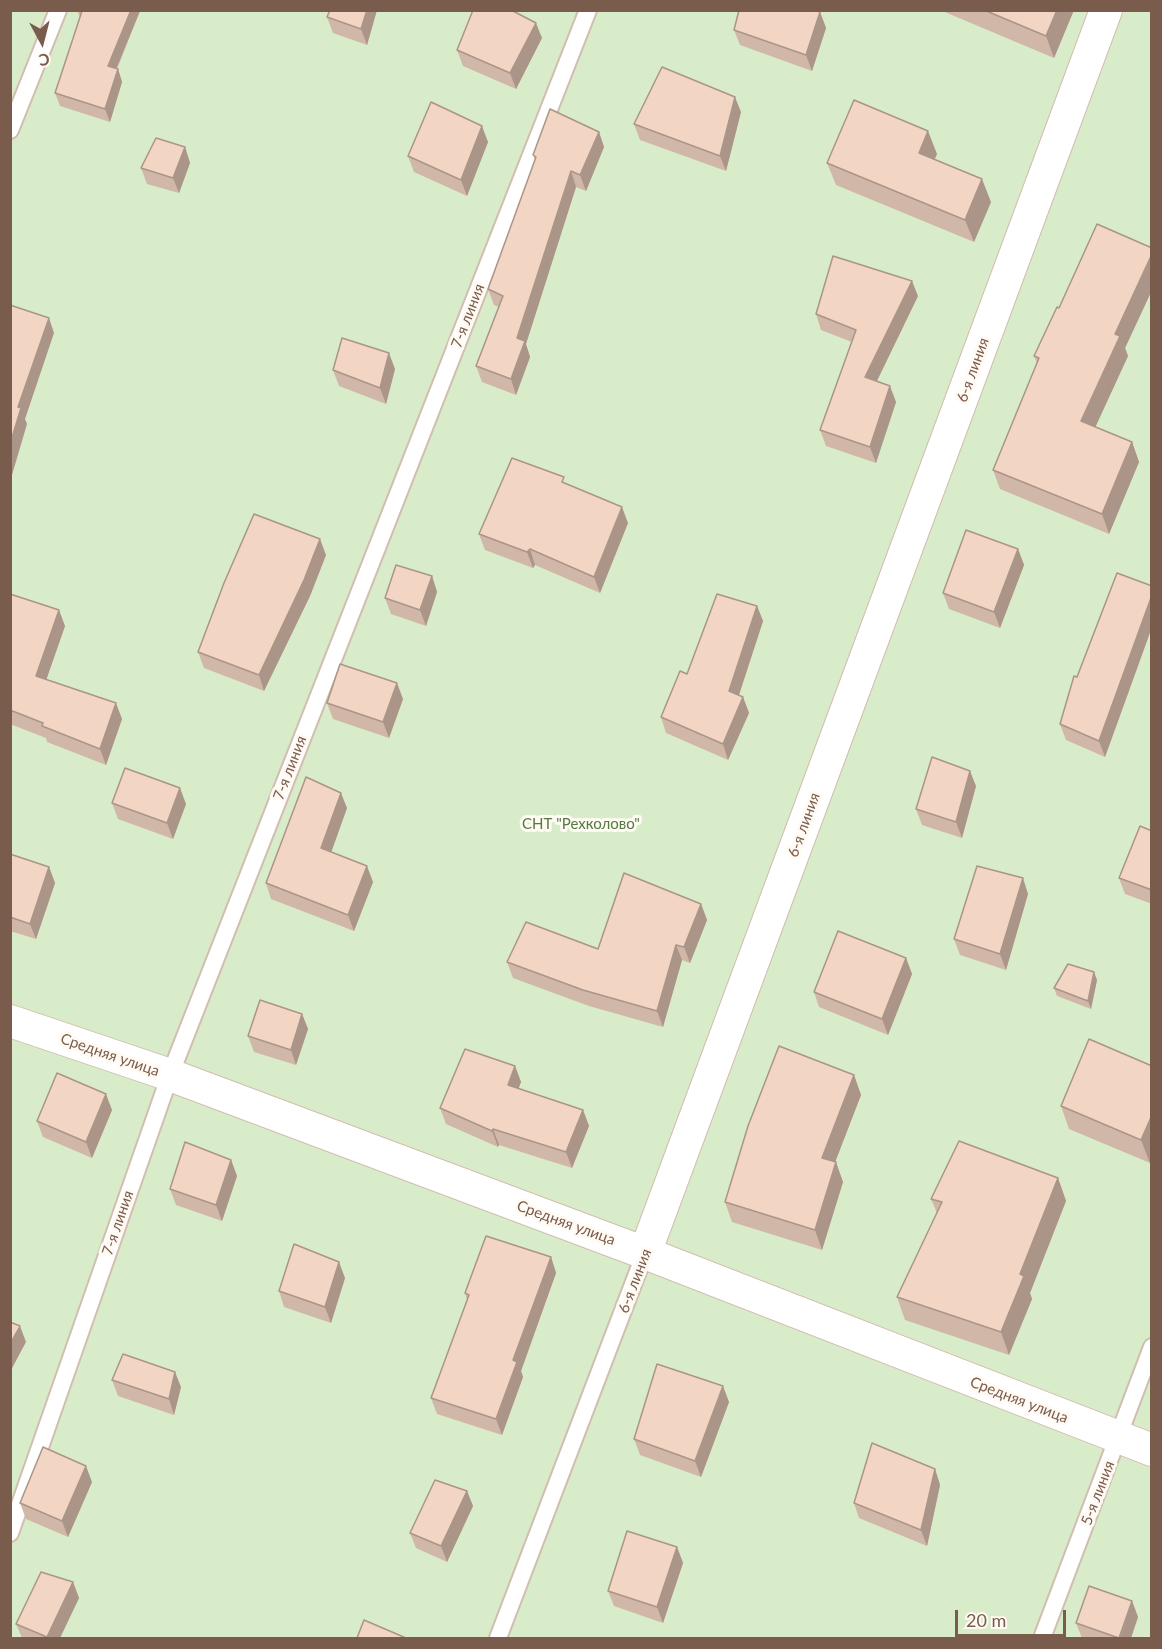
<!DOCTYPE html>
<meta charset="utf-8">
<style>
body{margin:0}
#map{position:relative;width:1162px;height:1649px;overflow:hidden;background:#fdf6ec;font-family:Lato,sans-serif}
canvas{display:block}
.frame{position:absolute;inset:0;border:12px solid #7a5c4d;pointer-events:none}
.north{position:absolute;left:12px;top:12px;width:60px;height:60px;-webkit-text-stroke:4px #fffaf3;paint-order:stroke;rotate:173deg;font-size:16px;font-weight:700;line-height:24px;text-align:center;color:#7a5c4d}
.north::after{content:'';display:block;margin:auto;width:21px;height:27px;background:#7a5c4d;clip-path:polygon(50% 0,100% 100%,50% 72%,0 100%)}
.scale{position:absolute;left:955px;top:1610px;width:111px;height:27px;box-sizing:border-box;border:3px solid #7a5c4d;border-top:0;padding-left:8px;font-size:18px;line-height:21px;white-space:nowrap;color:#7a5c4d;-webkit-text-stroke:4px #fffaf3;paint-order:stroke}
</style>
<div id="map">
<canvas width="1162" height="1649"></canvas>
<div class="frame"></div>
<div class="north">С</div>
<div class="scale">20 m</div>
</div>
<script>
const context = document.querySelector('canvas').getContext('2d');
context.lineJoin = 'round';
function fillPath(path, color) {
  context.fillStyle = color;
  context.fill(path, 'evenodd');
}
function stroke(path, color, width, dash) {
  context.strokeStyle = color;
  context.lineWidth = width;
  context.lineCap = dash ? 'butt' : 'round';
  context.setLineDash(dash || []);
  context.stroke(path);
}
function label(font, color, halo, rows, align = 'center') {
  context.font = font + ' Lato,sans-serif';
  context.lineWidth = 6;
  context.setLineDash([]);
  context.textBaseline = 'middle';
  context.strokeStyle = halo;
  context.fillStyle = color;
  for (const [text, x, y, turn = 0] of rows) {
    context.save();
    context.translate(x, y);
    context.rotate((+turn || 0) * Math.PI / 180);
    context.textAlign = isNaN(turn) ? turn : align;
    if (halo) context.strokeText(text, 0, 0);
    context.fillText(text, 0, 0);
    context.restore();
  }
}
fillPath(new Path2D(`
 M 11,11 L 1151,11 L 1151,1638 L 11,1638 Z`), '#d8ecc9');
const service = new Path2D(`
 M 10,130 L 58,10
 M 10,1533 L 170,1075 L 588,10
 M 498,1638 L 645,1253
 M 1042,1638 L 1152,1347`);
const minor = new Path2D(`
 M 10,1021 L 170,1075 L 645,1253 L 1152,1450
 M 645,1253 L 1106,10`);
stroke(service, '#d1beb0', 20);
stroke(minor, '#d1beb0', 34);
stroke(service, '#fff', 16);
stroke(minor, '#fff', 32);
fillPath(new Path2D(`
 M 77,10 L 140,10 L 140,11 L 117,69 L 118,69 L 122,82 L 110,122 L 60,106 L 55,93 L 80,18 Z
 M 330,10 L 377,10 L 367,45 L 333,33 L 327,17 Z
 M 940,10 L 1074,10 L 1054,58 Z
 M 820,12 L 826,28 L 812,71 L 740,45 L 734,30 Z
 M 542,38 L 516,89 L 463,66 L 457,50 Z
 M 741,112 L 726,171 L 640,140 L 634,124 Z
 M 599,132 L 604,147 L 586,191 L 576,187 L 526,344 L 530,357 L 516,395 L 482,382 L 476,366 L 499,307 L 494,305 L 488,289 L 535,160 L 533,155 Z
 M 488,142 L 467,196 L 414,172 L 408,156 Z
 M 185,147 L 190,163 L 179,193 L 147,184 L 141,168 Z
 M 937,154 L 935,159 L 991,202 L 974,242 L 836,185 L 827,163 Z
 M 1152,248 L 1152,290 L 1125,348 L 1128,356 L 1095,427 L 1132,442 L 1139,462 L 1109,534 L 1000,489 L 993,470 L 1037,363 L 1034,356 L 1059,308 Z
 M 918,296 L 877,381 L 896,402 L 876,463 L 826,446 L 820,430 L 852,342 L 821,330 L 816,314 Z
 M 395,369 L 386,404 L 339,386 L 333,370 Z
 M 567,484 L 628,523 L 600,593 L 535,565 L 533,568 L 485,550 L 479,534 Z
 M 1018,549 L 1024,565 L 1000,628 L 949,609 L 943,593 Z
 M 326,555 L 310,596 L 264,691 L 204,668 L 198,652 Z
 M 432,576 L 437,592 L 426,626 L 391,614 L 385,598 Z
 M 1152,586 L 1152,627 L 1105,757 L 1066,740 L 1060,724 L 1077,677 Z
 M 10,594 L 65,626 L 46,680 L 122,719 L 106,765 L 47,742 L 46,738 L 10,724 Z
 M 757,606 L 763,621 L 739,695 L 743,697 L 749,713 L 728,760 L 666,733 L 661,717 L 687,674 Z
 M 403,699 L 389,738 L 333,719 L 327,703 Z
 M 976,786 L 962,838 L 922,825 L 916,809 Z
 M 112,803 L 186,804 L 173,839 L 118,819 Z
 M 347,808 L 331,852 L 373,882 L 354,931 L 271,899 L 266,883 Z
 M 1152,831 L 1152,904 L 1125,894 L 1119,878 Z
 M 10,854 L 49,867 L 55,883 L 36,939 L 10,931 Z
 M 1028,894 L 1006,970 L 960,955 L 954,939 Z
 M 701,904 L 707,920 L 690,963 L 682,960 L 663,1027 L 589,1006 L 513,978 L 507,962 L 598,949 Z
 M 906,958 L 912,974 L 888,1035 L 819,1007 L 814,992 Z
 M 1097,980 L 1091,1009 L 1057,996 L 1054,988 Z
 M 302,1014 L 308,1029 L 296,1065 L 254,1052 L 248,1036 Z
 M 515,1066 L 521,1082 L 518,1089 L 583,1110 L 589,1126 L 572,1168 L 499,1145 L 498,1147 L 446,1124 L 440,1108 Z
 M 1152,1066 L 1152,1159 L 1150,1163 L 1069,1129 L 1061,1106 Z
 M 854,1075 L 861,1095 L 835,1162 L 843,1182 L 822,1250 L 732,1222 L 725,1202 Z
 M 112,1110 L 92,1158 L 43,1137 L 37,1121 Z
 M 231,1160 L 237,1176 L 222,1221 L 176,1205 L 170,1189 Z
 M 1058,1178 L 1066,1201 L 1030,1293 L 1032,1299 L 1009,1355 L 905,1320 L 897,1297 L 937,1213 L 931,1199 Z
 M 551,1257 L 556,1273 L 521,1371 L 523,1377 L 502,1435 L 437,1414 L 431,1398 L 467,1300 L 465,1293 Z
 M 345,1278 L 331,1323 L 284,1307 L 279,1291 Z
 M 112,1380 L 181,1387 L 174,1415 L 118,1396 Z
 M 729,1402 L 701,1477 L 640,1455 L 634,1439 Z
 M 935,1469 L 940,1485 L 927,1546 L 859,1518 L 854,1503 Z
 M 92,1482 L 68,1537 L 26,1519 L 20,1503 Z
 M 467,1491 L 473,1506 L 447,1562 L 416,1548 L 410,1533 Z
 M 677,1547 L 683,1563 L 663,1623 L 614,1606 L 608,1591 Z
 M 73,1582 L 79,1598 L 60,1638 L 22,1638 L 16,1624 Z
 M 1132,1601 L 1138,1617 L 1131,1638 L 1082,1638 L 1076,1623 Z`), '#d1b7a8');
fillPath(new Path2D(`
 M 131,10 L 140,10 L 140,11 L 112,79 L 108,66 Z
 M 367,10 L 377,10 L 367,45 L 361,29 Z
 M 1057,10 L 1074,10 L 1054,58 L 1046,36 Z
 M 820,12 L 826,28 L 812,71 L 806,55 Z
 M 536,23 L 542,38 L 516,89 L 510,73 Z
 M 118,69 L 122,82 L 110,122 L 105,109 Z
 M 735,97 L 741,112 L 726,171 L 720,156 Z
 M 482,126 L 488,142 L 467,196 L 461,180 Z
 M 928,131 L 937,154 L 927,175 L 919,153 Z
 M 599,132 L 604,147 L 586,191 L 580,175 Z
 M 185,147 L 190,163 L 179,193 L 173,178 Z
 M 571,171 L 576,187 L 526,344 L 530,357 L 516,395 L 511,379 L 517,338 Z
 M 982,179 L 991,202 L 974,242 L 965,220 Z
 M 1152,254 L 1152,290 L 1125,348 L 1128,356 L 1089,441 L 1081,421 L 1115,334 Z
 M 912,281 L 918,296 L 871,393 L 865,377 Z
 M 49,318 L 54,333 L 25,419 L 27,424 L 12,475 L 10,471 L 10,444 L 18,407 Z
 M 389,353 L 395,369 L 386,404 L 380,388 Z
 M 890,386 L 896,402 L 876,463 L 870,447 Z
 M 1132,442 L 1139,462 L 1109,534 L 1102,514 Z
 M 622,507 L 628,523 L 600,593 L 594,577 Z
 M 320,539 L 326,555 L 310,596 L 264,691 L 259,675 Z
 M 530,549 L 535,565 L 533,568 L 527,552 Z
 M 1018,549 L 1024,565 L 1000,628 L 994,612 Z
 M 432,576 L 437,592 L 426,626 L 420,610 Z
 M 1152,595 L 1152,627 L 1105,757 L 1099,741 Z
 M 757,606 L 763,621 L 735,707 L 729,691 Z
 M 59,610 L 65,626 L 42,692 L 36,676 Z
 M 397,683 L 403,699 L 389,738 L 383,722 Z
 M 743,697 L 749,713 L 728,760 L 723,744 Z
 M 116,703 L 122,719 L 106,765 L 100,749 Z
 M 970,771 L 976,786 L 962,838 L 956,822 Z
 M 180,788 L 186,804 L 173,839 L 167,823 Z
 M 341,793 L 347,808 L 327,864 L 321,848 Z
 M 367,866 L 373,882 L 354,931 L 348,915 Z
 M 49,867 L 55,883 L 36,939 L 30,924 Z
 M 1023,878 L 1028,894 L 1006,970 L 1000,954 Z
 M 701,904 L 707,920 L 690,963 L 684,947 Z
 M 676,945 L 682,960 L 663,1027 L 657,1011 Z
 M 906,958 L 912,974 L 888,1035 L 882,1019 Z
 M 1094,972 L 1097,980 L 1091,1009 L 1088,1001 Z
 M 302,1014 L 308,1029 L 296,1065 L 291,1050 Z
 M 515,1066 L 521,1082 L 514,1101 L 508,1085 Z
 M 854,1075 L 861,1095 L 829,1178 L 822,1158 Z
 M 106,1094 L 112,1110 L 92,1158 L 86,1142 Z
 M 583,1110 L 589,1126 L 572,1168 L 566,1152 Z
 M 1152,1115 L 1152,1159 L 1150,1163 L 1141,1140 Z
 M 493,1129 L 499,1145 L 498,1147 L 492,1131 Z
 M 231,1160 L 237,1176 L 222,1221 L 216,1205 Z
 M 836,1162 L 843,1182 L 822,1250 L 815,1230 Z
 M 1058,1178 L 1066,1201 L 1030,1293 L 1032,1299 L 1009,1355 L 1001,1332 L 1020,1274 Z
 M 551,1257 L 556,1273 L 521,1371 L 523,1377 L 502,1435 L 496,1419 L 513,1360 Z
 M 339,1262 L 345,1278 L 331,1323 L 325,1307 Z
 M 20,1326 L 26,1342 L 10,1372 L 10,1344 Z
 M 175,1372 L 181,1387 L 174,1415 L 169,1399 Z
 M 723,1386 L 729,1402 L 701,1477 L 695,1461 Z
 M 86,1466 L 92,1482 L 68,1537 L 62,1521 Z
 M 935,1469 L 940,1485 L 927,1546 L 921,1530 Z
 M 467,1491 L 473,1506 L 447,1562 L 441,1546 Z
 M 677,1547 L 683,1563 L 663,1623 L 657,1607 Z
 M 73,1582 L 79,1598 L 60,1638 L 47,1638 L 47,1637 Z
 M 1132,1601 L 1138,1617 L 1131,1638 L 1120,1638 Z`), '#aa9588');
const building = new Path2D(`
 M 81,10 L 131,10 L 108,66 L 118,69 L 105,109 L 55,93 L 82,11 Z
 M 330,10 L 367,10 L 361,29 L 327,17 Z
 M 473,10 L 511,10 L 536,23 L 510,73 L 457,50 Z
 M 739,10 L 815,10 L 820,12 L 806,55 L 734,30 Z
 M 984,10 L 1057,10 L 1046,36 Z
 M 662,67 L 735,97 L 720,156 L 634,124 Z
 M 854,100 L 928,131 L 919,153 L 982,179 L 965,220 L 827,163 Z
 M 431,102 L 482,126 L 461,180 L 408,156 Z
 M 550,109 L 599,132 L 580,175 L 571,171 L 517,338 L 525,341 L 511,379 L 476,366 L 503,296 L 488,289 L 536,157 L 533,155 Z
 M 156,138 L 185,147 L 173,178 L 141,168 Z
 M 1097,224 L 1152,248 L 1152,254 L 1115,334 L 1120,336 L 1081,421 L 1132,442 L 1102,514 L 993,470 L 1039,358 L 1034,356 L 1057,307 L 1059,308 Z
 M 833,256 L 912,281 L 865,377 L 890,386 L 870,447 L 820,430 L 856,330 L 816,314 Z
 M 10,305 L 49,318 L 18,407 L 21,408 L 10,444 Z
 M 342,338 L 389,353 L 380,388 L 333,370 Z
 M 512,458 L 564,477 L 562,482 L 622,507 L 594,577 L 530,549 L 527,552 L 479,534 Z
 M 254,514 L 320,539 L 304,580 L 259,675 L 198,652 L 224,583 Z
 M 966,530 L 1018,549 L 994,612 L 943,593 Z
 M 396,565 L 432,576 L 420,610 L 385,598 Z
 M 1117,573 L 1152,586 L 1152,595 L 1099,741 L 1060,724 L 1074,676 L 1077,677 Z
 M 10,594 L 59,610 L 36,676 L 116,703 L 100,749 L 42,726 L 43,723 L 10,710 Z
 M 717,594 L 757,606 L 729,691 L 743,697 L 723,744 L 661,717 L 680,671 L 687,674 Z
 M 340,664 L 397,683 L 383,722 L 327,703 Z
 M 932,757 L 970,771 L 956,822 L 916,809 Z
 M 125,768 L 180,788 L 167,823 L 112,803 Z
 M 306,777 L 341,793 L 321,848 L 367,866 L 348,915 L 266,883 Z
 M 1140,826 L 1152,831 L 1152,890 L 1119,878 Z
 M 10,854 L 49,867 L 30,924 L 10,917 Z
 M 977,866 L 1023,878 L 1000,954 L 954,939 Z
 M 624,873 L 701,904 L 684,947 L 676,945 L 657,1011 L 583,990 L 507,962 L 526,922 L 598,949 Z
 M 838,931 L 906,958 L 882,1019 L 814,992 Z
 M 1068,964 L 1094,972 L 1088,1001 L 1054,988 Z
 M 260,1000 L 302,1014 L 291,1050 L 248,1036 Z
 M 1089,1039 L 1152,1066 L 1152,1115 L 1141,1140 L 1061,1106 Z
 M 779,1046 L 854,1075 L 822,1158 L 836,1162 L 815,1230 L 725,1202 L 748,1126 Z
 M 465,1049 L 515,1066 L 508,1085 L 583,1110 L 566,1152 L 493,1129 L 492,1131 L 440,1108 Z
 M 57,1073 L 106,1094 L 86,1142 L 37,1121 Z
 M 959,1141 L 1058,1178 L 1020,1274 L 1024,1276 L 1001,1332 L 897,1297 L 942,1202 L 931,1199 Z
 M 185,1142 L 231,1160 L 216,1205 L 170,1189 Z
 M 486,1236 L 551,1257 L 513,1360 L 517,1362 L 496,1419 L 431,1398 L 469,1295 L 465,1293 Z
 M 294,1244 L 339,1262 L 325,1307 L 279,1291 Z
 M 10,1322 L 20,1326 L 10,1344 Z
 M 123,1354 L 175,1372 L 169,1399 L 112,1380 Z
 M 657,1364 L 723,1386 L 695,1461 L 634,1439 Z
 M 872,1443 L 935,1469 L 921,1530 L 854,1503 Z
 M 43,1447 L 86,1466 L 62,1521 L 20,1503 Z
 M 435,1480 L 467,1491 L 441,1546 L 410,1533 Z
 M 627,1531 L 677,1547 L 657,1607 L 608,1591 Z
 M 41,1572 L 73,1582 L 47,1637 L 16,1624 Z
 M 1089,1586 L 1132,1601 L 1119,1638 L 1076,1623 Z
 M 364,1620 L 406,1638 L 357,1638 Z`);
fillPath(building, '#f3d5c3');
stroke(building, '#aa9588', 1.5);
label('15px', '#7a5c4d', '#fffaf3', [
 ["7-я линия",468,316,-69],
 ["6-я линия",973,370,-70],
 ["7-я линия",290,768,-69],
 ["6-я линия",804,825,-70],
 ["Средняя улица",110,1055,19],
 ["7-я линия",118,1223,-71],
 ["Средняя улица",566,1223,20],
 ["6-я линия",635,1281,-69],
 ["Средняя улица",1019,1400,21],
 ["5-я линия",1098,1493,-69]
]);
label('15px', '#537a41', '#fffaf3', [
 ["СНТ \"Рехколово\"",581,824]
]);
</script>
